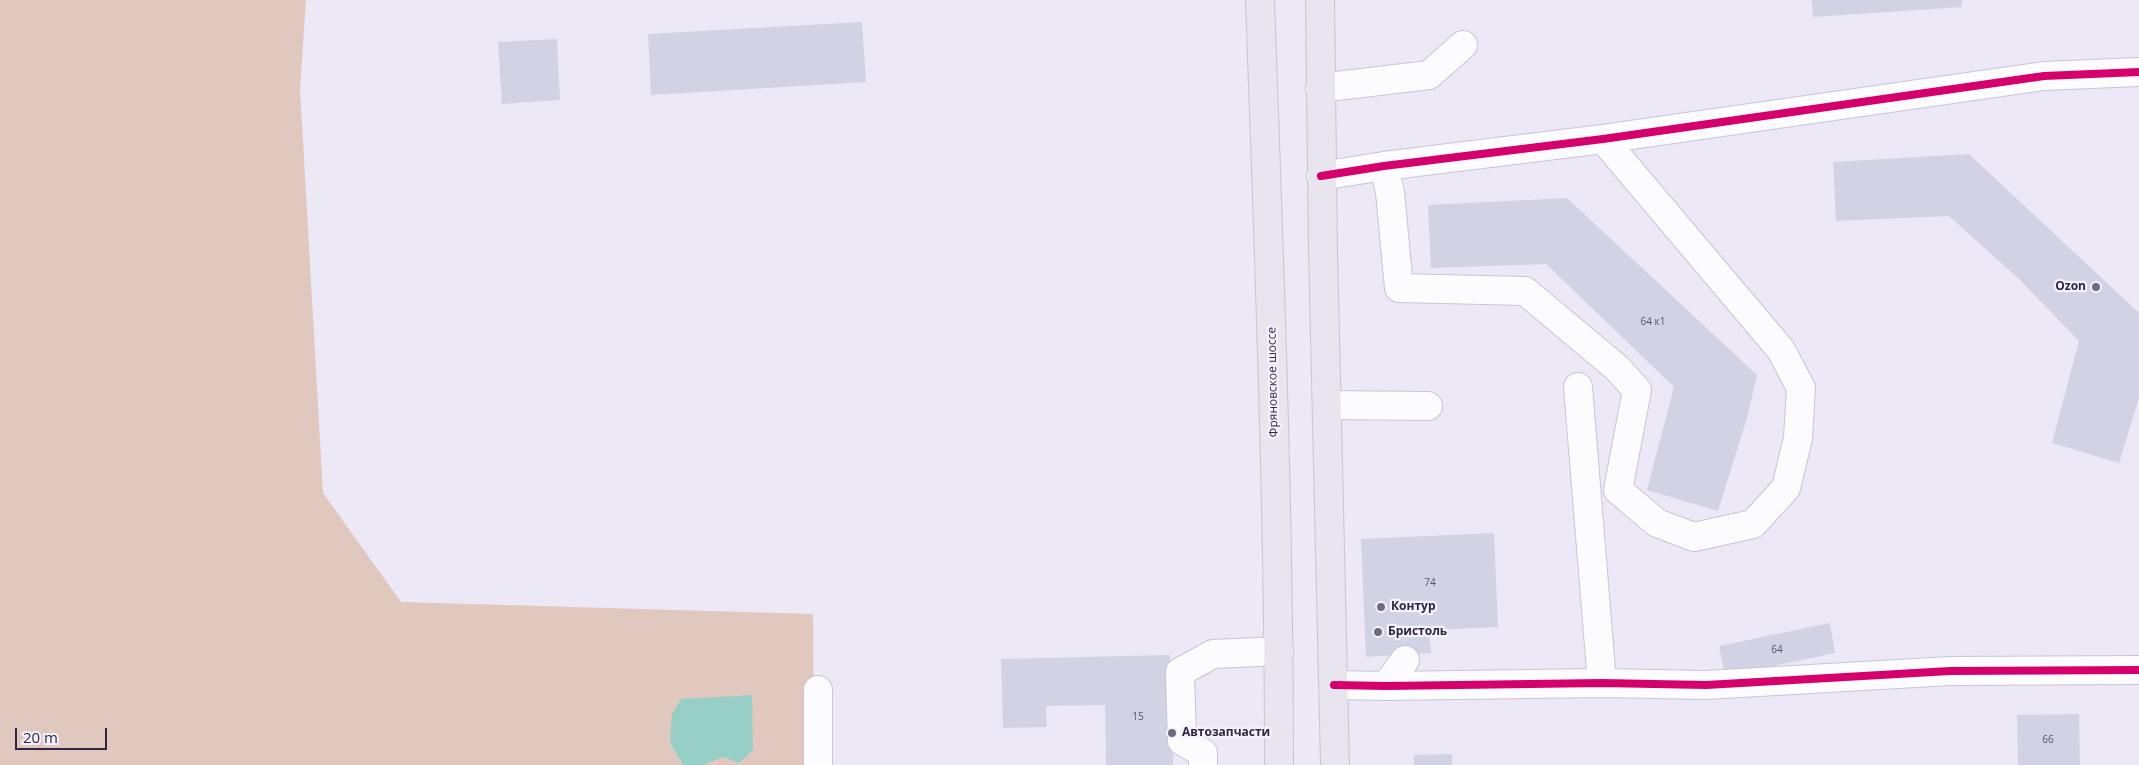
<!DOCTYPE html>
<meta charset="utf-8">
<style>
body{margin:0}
#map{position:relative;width:2139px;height:765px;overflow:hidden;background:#ece8f6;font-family:"Open Sans",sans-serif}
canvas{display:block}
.scale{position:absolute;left:15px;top:728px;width:92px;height:22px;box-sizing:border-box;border:2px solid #2e273f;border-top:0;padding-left:6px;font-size:15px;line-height:18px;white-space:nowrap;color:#2e273f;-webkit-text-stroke:4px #f5f2ff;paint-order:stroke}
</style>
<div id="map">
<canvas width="2139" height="765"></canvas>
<div class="scale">20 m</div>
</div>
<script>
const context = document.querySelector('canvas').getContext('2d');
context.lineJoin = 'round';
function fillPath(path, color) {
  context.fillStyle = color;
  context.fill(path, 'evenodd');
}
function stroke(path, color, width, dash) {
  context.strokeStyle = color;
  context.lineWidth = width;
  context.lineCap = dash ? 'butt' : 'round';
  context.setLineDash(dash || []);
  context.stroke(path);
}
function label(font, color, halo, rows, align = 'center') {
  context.font = font + ' "Open Sans",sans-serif';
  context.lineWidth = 4.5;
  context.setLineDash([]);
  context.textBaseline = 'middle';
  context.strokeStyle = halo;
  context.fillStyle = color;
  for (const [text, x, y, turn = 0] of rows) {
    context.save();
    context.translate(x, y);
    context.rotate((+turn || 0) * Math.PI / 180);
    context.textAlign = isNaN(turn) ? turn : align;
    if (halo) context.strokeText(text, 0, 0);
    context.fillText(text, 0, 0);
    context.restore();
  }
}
fillPath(new Path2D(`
 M 0,0 L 306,0 L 300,89 L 323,493 L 401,602 L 813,614 L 814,765 L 0,765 Z`), '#e0c8be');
fillPath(new Path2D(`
 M 752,695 L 753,750 L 739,763 L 723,757 L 702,765 L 683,765 L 670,743 L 672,714 L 681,699 Z`), '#97cfc6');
fillPath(new Path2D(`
 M 1812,0 L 1962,0 L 1962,7 L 1813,17 Z
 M 862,22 L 866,82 L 651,95 L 648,34 Z
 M 557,39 L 560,100 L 502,104 L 498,42 Z
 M 1969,154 L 2139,313 L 2139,398 L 2119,463 L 2052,443 L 2079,341 L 2020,280 L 1949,216 L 1836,221 L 1833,162 Z
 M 1567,198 L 1757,375 L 1747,418 L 1718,511 L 1647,490 L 1674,387 L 1546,264 L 1431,268 L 1428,205 Z
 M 1494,533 L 1498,627 L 1429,630 L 1431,653 L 1366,657 L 1361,539 Z
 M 1830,623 L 1835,653 L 1725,676 L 1719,646 Z
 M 1170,655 L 1173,765 L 1106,765 L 1105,705 L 1046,706 L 1047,727 L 1003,728 L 1001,659 Z
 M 2079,714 L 2080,765 L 2018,765 L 2017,715 Z
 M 1452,754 L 1452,765 L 1414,765 L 1414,755 Z`), '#d2d2e5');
const minor = new Path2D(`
 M 1320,88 L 1429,75 L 1463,45
 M 1384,166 L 1390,192 L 1399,288 L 1525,291 L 1617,368 L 1637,390 L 1618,490 L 1657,523 L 1694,537 L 1753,524 L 1786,488 L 1798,438 L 1801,388 L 1781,350 L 1603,139
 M 1321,176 L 1384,166 L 1603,139 L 2044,76 L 2139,72
 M 1578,387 L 1602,683
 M 1327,405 L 1428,406
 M 1334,685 L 1386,686 L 1602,683 L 1706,685 L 1950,671 L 2139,670
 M 1386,686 L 1405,660
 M 818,690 L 818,765
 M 1203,765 L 1203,753 L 1182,741 L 1180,672 L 1213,654 L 1279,651`);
const major = new Path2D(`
 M 1260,0 C 1269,255 1279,510 1279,765
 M 1320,0 L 1323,251 L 1335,765`);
stroke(minor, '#c9c4d6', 30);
stroke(major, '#c6c4ce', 30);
stroke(minor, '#fcfcfe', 28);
stroke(major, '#e8e5ee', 28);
stroke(new Path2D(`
 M 1321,176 L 1384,166 L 1603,139 L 2044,76 L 2139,72
 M 1334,685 L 1386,686 L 1602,683 L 1706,685 L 1950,671 L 2139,670`), '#d6006c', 8);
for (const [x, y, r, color] of [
 [2096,287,5,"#706b7f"],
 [1381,607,5,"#706b7f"],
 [1378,632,5,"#706b7f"],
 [1172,733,5,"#706b7f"]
]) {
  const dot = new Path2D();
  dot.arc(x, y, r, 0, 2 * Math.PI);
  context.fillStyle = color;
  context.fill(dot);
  stroke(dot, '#f5f2ff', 2);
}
label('10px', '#585369', null, [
 ["64 к1",1653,322],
 ["74",1430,583],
 ["64",1777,650],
 ["15",1138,717],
 ["66",2048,740]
]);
label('bold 12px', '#2e273f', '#f5f2ff', [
 ["Ozon",2086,287,"right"],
 ["Контур",1391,607],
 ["Бристоль",1388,632],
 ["Автозапчасти",1182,733]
], 'left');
label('12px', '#2e273f', '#f5f2ff', [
 ["Фряновское шоссе",1273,382,-91]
]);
</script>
